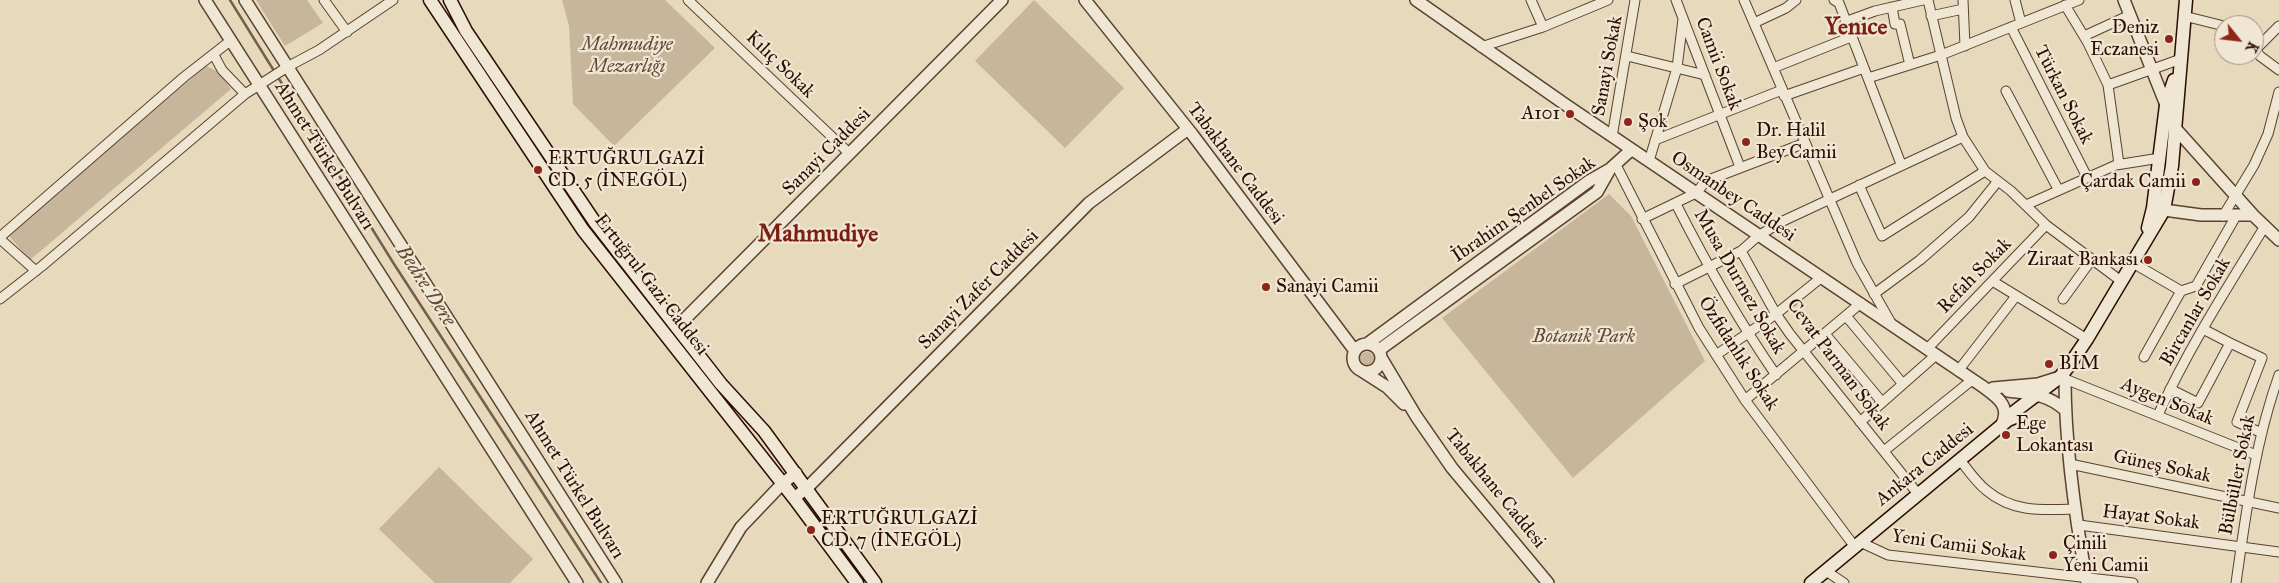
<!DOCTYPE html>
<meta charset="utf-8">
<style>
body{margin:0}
#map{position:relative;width:2279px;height:583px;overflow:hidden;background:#e7d9bc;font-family:"IM FELL Great Primer",serif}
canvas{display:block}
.north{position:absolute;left:2214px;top:15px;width:50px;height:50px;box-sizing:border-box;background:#efe6d3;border:1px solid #a18f7f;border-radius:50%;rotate:119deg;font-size:14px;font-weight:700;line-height:20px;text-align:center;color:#2d0d02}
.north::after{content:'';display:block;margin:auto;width:18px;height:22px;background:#8f2418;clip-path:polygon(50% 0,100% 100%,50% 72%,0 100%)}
</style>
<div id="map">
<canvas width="2279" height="583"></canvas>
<div class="north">K</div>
</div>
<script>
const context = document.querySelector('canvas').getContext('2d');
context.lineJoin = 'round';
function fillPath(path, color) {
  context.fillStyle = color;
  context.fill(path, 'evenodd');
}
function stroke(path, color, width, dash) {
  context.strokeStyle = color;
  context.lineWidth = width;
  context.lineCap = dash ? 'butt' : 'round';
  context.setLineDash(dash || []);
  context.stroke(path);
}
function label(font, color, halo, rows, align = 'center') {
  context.font = font + ' "IM FELL Great Primer",serif';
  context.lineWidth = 4.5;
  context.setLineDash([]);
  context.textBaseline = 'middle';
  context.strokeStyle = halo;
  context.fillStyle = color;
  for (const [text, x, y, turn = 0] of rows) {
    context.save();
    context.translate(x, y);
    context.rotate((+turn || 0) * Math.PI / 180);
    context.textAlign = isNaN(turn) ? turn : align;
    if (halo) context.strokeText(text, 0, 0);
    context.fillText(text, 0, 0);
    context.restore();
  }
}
fillPath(new Path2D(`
 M 256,0 L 307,0 L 323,23 L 285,46 Z
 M 562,0 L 665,0 L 715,48 L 614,146 L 573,104 L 569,26 Z
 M 1034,0 L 1124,88 L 1065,148 L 975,61 Z
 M 206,66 L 219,72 L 231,89 L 30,260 L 8,235 Z
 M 1609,194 L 1631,216 L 1705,361 L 1573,478 L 1442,318 Z
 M1360 359a7 7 0 1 1 14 0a7 7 0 1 1-14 0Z
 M 439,467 L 533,559 L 510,583 L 435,583 L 379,529 Z`), '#c7b69c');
stroke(new Path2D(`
 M 230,0 L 394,264 L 601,583`), '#775e4c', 2.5);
const minor = new Path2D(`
 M 324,0 L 347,32
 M 688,0 L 850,154
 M 1531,0 L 1543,27
 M 1676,0 L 1740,167
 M 1744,0 L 1857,263 L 1891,323
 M 1834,0 L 1839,3 L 1901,164
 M 1928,0 L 1956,118 L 1963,137 L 1985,171 L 2011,191 L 2046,225 L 2121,281
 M 1963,0 L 1965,46
 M 2015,0 L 2021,23
 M 2065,5 L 2088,43 L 2108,85 L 2119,164
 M 1892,7 L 1895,24 L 1900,24 L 1910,65
 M 1931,16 L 1963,9
 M 2184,16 L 2224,26
 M 1845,22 L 1875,11 L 1923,0
 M 1754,23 L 1786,8 L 1796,0
 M 2011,27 L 2087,177
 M 2084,36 L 2130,15
 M 1481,47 L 1543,27 L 1608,0
 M 2254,48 L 2260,56 L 2279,70
 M 2255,50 L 2279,26
 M 214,55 L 222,70 L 245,94
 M 1627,56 L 1705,75
 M 1773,68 L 1851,37
 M 1868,78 L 1941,55 L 2079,0
 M 2108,85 L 2181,59
 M 2006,91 L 2058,189
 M 1784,96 L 1864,68
 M 1612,137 L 1635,0
 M 1655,140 L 1782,90
 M 1649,161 L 1677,68 L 1683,19
 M 1616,165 L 1699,328 L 1745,400 L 1855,547
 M 1859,185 L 1882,236 L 1985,171
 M 1676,204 C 1706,263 1738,320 1776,375
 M 2026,205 L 2116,165 L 2160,158
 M 2223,216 L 2254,165 L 2268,134 L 2279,92
 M 1642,219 L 1696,193 L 1706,181 L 1805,143
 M 0,237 L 184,77 L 230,41
 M 0,239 L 36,271
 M 1741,251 L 1776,314 L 1790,334 L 1918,494
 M 2133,263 L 2181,291
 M 1994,282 L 2087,339
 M 1675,284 L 1741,251 L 1758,236 L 1783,221 L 1963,137
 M 1874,294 L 1920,260 L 1969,217 L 1998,181
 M 0,299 L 42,266 L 245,94 L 289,66 L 319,50 L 393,0
 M 2063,299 L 2092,259
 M 1846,316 L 1903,384
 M 1825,334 L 1882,402
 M 2230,343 L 2262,358 L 2237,422 L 2262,433
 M 1927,349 L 2046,225
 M 1716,355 L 1776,314 L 1822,277
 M 2144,357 L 2181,291 L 2196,286 L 2236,216
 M 1958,371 L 2016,296
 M 2065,379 L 2256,455
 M 2170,389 L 2198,403 L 2230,343 L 2203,329
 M 1745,400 L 1861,303
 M 2158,415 C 2188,349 2227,288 2265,226
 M 1860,422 L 1936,355
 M 1884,451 L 1972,380
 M 1960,460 C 1968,470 1976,482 1986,490 C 2013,513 2043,510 2076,509
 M 2070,464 L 2279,508
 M 2079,525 L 2279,552
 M 1860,542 L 1888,555 L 2133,583
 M 1826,571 L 1844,583
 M 2236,583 C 2246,513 2255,442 2279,375`);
const tertiary = new Path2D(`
 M 205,0 L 577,583
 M 245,0 L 616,583
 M 1085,0 L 1192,134 L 1355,351
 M 1416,0 L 1566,105 L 1982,386 C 1997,397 2012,406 2001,426
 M 2124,0 L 2166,105
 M 2175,128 L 2253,215 L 2279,240
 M 2164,210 L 2201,215 L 2253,215
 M 677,327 L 1002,0
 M 1367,344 L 1589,181 L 1610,169 L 1631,150
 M1353 358a14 14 0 1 1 28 0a14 14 0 1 1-28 0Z
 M 1379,350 L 1597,192 L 1610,169
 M 1382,359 L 1416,416 L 1452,468 L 1548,583
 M 1362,371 L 1387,387 L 1404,404
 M 1993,388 L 2038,384 L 2060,377 L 2065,379 C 2065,447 2075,516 2087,583
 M 2008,391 C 2030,394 2048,394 2065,410
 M 794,498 L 807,488 L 1089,203 L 1188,129
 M 707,583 L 741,527 L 782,484 L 796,473`);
const secondary = new Path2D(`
 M 430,0 L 583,230 L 794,498 L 857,583
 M 450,0 L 466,31 L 594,221 L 721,384 L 764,431 L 875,583
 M 2148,228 L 2153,208 L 2166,105 L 2174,80
 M 2008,420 L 2014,412 L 2060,377 L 2068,367 L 2087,339 L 2164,210 L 2172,166 L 2186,0
 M 1811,583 L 2008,420 L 2015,417`);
stroke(minor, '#5c4030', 11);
stroke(tertiary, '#5c4030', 14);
stroke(secondary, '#2d0d02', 15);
stroke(minor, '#efe6d3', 9);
stroke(tertiary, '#efe6d3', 11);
stroke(secondary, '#efe6d3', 12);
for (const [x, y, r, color] of [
 [2169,39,5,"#8f2418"],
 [1570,114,5,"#8f2418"],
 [1628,122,5,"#8f2418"],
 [1746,142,5,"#8f2418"],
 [538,170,5,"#8f2418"],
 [2196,182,5,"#8f2418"],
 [2148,260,5,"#8f2418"],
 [1266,287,5,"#8f2418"],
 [2049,364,5,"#8f2418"],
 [2006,435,5,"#8f2418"],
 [811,530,5,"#8f2418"],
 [2053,555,5,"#8f2418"]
]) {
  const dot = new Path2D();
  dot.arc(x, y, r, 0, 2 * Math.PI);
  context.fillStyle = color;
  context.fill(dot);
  stroke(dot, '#efe6d3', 2);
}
label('19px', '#2d0d02', '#efe6d3', [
 ["Deniz",2159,28,"right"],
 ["Eczanesi",2159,50,"right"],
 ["A101",1560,114,"right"],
 ["Şok",1638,122],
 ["Dr. Halil",1756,131],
 ["Bey Camii",1756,153],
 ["ERTUĞRULGAZİ",548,159],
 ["CD. 5 (İNEGÖL)",548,181],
 ["Çardak Camii",2186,182,"right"],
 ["Ziraat Bankası",2138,260,"right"],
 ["Sanayi Camii",1276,287],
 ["BİM",2059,364],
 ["Ege",2016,424],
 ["Lokantası",2016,446],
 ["ERTUĞRULGAZİ",821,519],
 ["CD. 7 (İNEGÖL)",821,541],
 ["Çinili",2063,544],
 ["Yeni Camii",2063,566]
], 'left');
label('italic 19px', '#634838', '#efe6d3', [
 ["Mahmudiye",627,45],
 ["Mezarlığı",627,67],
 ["Botanik Park",1584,337]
]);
label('19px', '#2d0d02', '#efe6d3', [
 ["Camii Sokak",1718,64,69],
 ["Kılıç Sokak",780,65,44],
 ["Sanayi Sokak",1608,66,-80],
 ["Türkan Sokak",2063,95,63],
 ["Sanayi Caddesi",827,152,-45],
 ["Ahmet Türkel Bulvarı",324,156,58],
 ["Tabakhane Caddesi",1235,164,53],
 ["Osmanbey Caddesi",1733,197,34],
 ["İbrahim Şenbel Sokak",1524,210,-35],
 ["Refah Sokak",1975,276,-46],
 ["Musa Durmez Sokak",1739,282,60],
 ["Ertuğrul Gazi Caddesi",651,285,52],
 ["Sanayi Zafer Caddesi",979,290,-45],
 ["Bircanlar Sokak",2196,312,-60],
 ["Özfidanlık Sokak",1738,354,57],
 ["Cevat Parman Sokak",1838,365,53],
 ["Aygen Sokak",2167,402,22],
 ["Ankara Caddesi",1925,465,-39],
 ["Güneş Sokak",2162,467,12],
 ["Bülbüller Sokak",2238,475,-79],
 ["Ahmet Türkel Bulvarı",574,485,58],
 ["Tabakhane Caddesi",1495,489,51],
 ["Hayat Sokak",2151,518,7],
 ["Yeni Camii Sokak",1959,546,8]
]);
label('italic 20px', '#644a39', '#efe6d3', [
 ["Bedre Dere",425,286,57]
]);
label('bold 24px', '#7a1f14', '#efe6d3', [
 ["Yenice",1856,28],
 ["Mahmudiye",818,235]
]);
</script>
